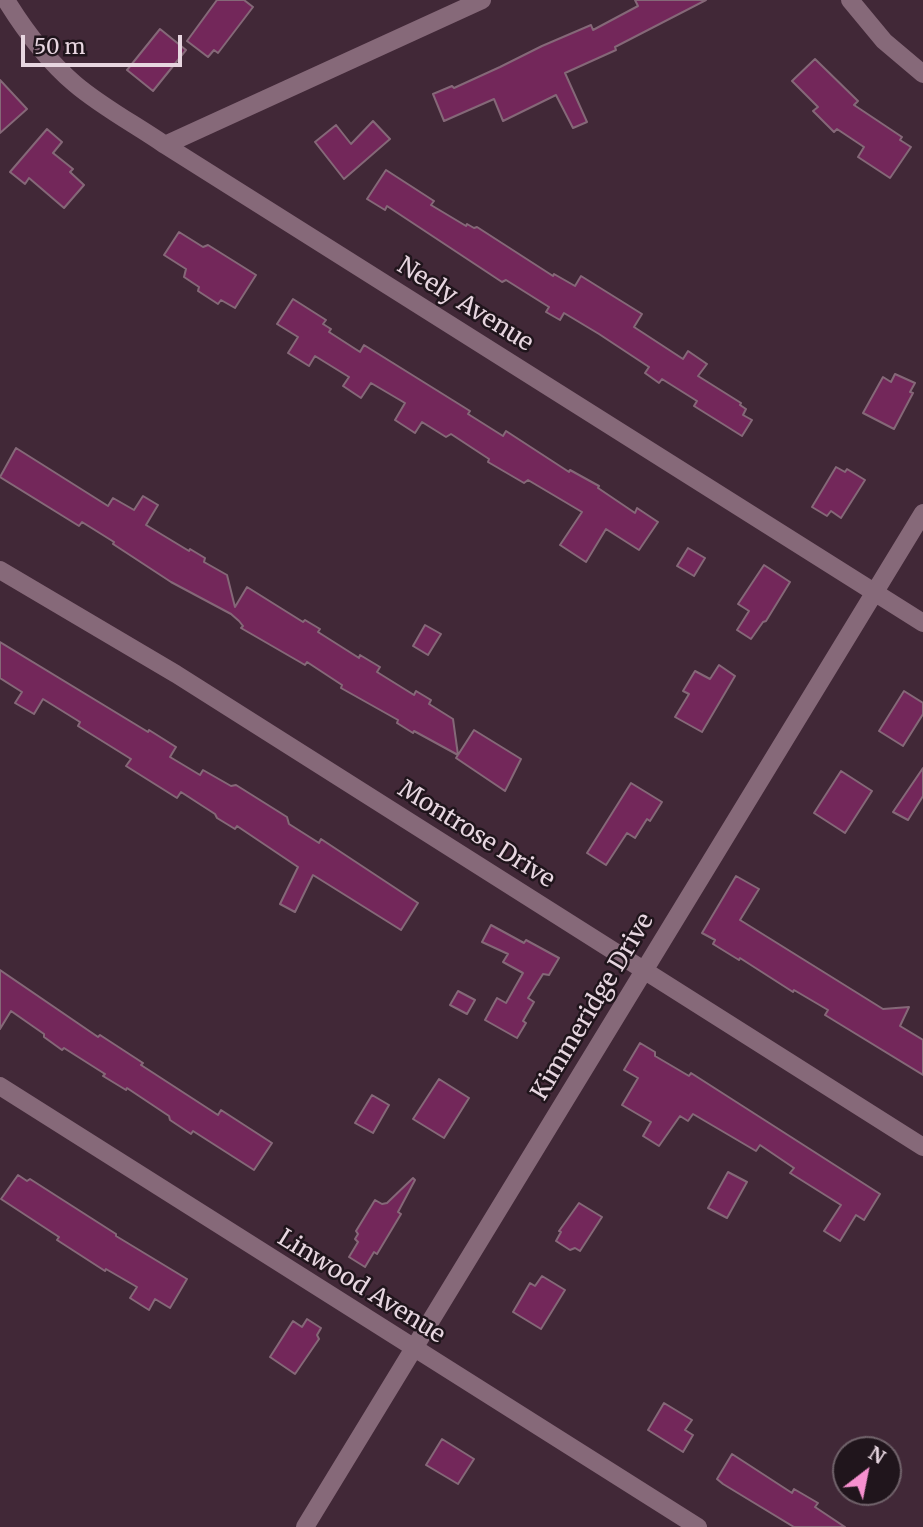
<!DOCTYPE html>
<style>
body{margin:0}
#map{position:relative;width:923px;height:1527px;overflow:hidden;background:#412837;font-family:Merriweather,serif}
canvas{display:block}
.north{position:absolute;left:832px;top:1436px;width:70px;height:70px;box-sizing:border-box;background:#20151c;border:2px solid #70626a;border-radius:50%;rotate:32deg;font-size:19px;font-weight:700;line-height:28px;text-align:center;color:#e7d6e0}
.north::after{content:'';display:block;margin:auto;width:24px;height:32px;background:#f690cf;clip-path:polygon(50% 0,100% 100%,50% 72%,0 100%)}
.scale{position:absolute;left:21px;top:35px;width:161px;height:32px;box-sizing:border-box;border:4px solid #e7d6e0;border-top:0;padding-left:9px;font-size:21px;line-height:24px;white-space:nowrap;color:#e7d6e0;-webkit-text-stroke:5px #20151c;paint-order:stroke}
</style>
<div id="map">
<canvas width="923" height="1527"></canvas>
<div class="north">N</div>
<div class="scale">50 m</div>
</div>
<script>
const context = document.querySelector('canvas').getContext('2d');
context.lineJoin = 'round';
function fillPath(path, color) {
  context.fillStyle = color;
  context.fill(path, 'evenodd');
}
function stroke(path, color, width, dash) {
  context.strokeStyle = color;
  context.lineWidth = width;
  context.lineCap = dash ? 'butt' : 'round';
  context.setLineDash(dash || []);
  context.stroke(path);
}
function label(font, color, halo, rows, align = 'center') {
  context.font = font + ' Merriweather,serif';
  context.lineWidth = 5;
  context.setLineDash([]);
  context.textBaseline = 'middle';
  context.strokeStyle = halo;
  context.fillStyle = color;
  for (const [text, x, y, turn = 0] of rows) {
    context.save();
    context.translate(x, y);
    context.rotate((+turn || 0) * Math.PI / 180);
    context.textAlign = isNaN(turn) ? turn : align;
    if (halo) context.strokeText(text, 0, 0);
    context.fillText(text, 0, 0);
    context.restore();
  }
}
const building = new Path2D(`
 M 217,0 L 244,0 L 253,7 L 218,53 L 214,50 L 208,57 L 187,41 Z
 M 635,0 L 706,0 L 615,47 L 616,50 L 565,73 L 587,122 L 573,128 L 556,95 L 503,121 L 494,99 L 444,121 L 433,94 L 452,86 L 454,88 L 500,67 L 542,46 L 591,25 L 593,30 L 638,6 Z
 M 160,29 L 186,50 L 153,91 L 127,70 Z
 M 815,59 L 858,101 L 854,105 L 902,137 L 900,140 L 911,147 L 890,178 L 858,157 L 864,147 L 837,129 L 834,132 L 813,111 L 818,107 L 792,81 Z
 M 0,80 L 27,109 L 0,133 Z
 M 373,121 L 390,139 L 344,179 L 315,142 L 336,125 L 351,144 Z
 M 47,129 L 62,142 L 53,153 L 73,169 L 70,172 L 84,185 L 64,208 L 29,178 L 25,184 L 10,172 Z
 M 386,170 L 434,201 L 431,205 L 466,226 L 467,224 L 474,228 L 477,227 L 553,276 L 554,274 L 575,286 L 581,276 L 642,314 L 634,327 L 683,359 L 688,351 L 707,364 L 698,376 L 741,403 L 740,405 L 746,409 L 743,415 L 752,420 L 742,436 L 694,406 L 697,401 L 662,379 L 659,383 L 645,373 L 649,367 L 599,334 L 564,313 L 560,320 L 546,312 L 549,307 L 506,280 L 502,282 L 387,206 L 385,210 L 367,199 Z
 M 179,232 L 203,247 L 208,245 L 256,275 L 235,308 L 221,300 L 218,304 L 198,291 L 199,287 L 184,277 L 186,269 L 164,255 Z
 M 293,299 L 326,320 L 323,324 L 331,329 L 329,332 L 360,352 L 364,345 L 470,411 L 468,414 L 503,436 L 506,431 L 569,472 L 570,470 L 599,486 L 598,488 L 635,513 L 637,508 L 658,522 L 639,550 L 606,529 L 586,562 L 560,545 L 582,512 L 528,480 L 524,483 L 488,462 L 489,459 L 451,434 L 446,437 L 422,422 L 415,433 L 395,420 L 405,403 L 371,383 L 361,398 L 343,386 L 349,377 L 315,356 L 309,366 L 288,353 L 298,337 L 277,324 Z
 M 895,374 L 915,383 L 910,392 L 913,393 L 894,429 L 863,413 L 883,377 L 891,382 Z
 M 16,448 L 108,506 L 113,498 L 134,510 L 143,496 L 158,505 L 146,525 L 189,551 L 190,549 L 205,558 L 204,562 L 227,575 L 235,607 L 247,587 L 303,622 L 305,620 L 320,629 L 318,632 L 359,658 L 360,655 L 380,667 L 377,672 L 414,695 L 416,691 L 431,700 L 429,704 L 453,719 L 458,755 L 414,731 L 413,733 L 397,723 L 398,720 L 341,688 L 342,685 L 307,662 L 305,665 L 241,628 L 243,626 L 239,621 L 231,614 L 171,582 L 113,544 L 114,542 L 82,522 L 79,526 L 0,477 Z
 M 836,467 L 845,472 L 847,469 L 865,480 L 841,518 L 831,511 L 827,516 L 812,507 Z
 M 688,548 L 705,558 L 694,576 L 677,566 Z
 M 764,565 L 790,582 L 766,621 L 763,622 L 751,639 L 737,630 L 749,611 L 738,604 Z
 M 425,625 L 441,634 L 428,655 L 413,646 Z
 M 0,642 L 148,732 L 149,730 L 176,747 L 170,757 L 200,775 L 203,770 L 231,786 L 236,785 L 287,817 L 289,824 L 319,843 L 321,839 L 418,903 L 401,930 L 313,875 L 295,912 L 280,904 L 298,867 L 237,826 L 235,829 L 217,818 L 215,814 L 181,792 L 177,798 L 126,766 L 131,759 L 78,726 L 80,722 L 43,699 L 34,714 L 15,703 L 22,692 L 0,678 Z
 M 719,665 L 735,676 L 702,732 L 675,717 L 689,694 L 683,691 L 695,671 L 710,679 Z
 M 904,691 L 923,703 L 923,714 L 903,746 L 879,731 Z
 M 474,730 L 521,759 L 505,791 L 456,758 Z
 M 923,768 L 923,796 L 908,820 L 893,812 Z
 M 841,771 L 872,791 L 845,833 L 814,813 Z
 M 631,783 L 662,802 L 650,821 L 647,819 L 635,838 L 627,833 L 606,865 L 587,853 Z
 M 736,876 L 759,889 L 740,920 L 883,1009 L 909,1007 L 900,1026 L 923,1040 L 923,1075 L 825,1015 L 828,1010 L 794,990 L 793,992 L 740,958 L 739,960 L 713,944 L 715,940 L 702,933 Z
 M 491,925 L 524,943 L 526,940 L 559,958 L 549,975 L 543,974 L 528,998 L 534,1002 L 523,1021 L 526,1023 L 517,1038 L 485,1020 L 497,998 L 506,1003 L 523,973 L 503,962 L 508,954 L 482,942 Z
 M 0,970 L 98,1037 L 100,1035 L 143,1063 L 141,1065 L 218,1115 L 221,1110 L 272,1143 L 254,1170 L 193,1131 L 191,1134 L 170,1120 L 169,1116 L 127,1088 L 126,1090 L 103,1076 L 105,1074 L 64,1048 L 62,1050 L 44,1037 L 44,1034 L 11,1011 L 0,1029 Z
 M 458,991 L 475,1000 L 467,1014 L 450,1005 Z
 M 640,1043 L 655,1052 L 655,1056 L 689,1076 L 691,1073 L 880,1194 L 864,1220 L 856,1215 L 840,1241 L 824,1231 L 841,1205 L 790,1173 L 794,1168 L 760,1145 L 756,1151 L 693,1114 L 688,1121 L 680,1116 L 659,1146 L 643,1136 L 651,1122 L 622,1105 L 638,1078 L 624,1070 Z
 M 439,1079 L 469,1098 L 444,1138 L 413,1119 Z
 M 372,1095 L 389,1105 L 373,1133 L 355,1123 Z
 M 728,1172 L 747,1182 L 727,1218 L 708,1208 Z
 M 18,1175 L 27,1181 L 30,1179 L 116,1234 L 116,1236 L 187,1279 L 170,1308 L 155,1299 L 149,1310 L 130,1298 L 137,1287 L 106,1269 L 105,1271 L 57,1240 L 59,1237 L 1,1199 Z
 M 413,1178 L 415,1180 L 398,1212 L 401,1214 L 377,1254 L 374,1252 L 365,1267 L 349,1257 L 358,1242 L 355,1239 L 358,1234 L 356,1231 L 375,1200 L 382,1204 L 387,1203 Z
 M 579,1203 L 602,1217 L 580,1251 L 575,1248 L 570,1250 L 556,1241 L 561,1232 L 559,1231 Z
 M 542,1276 L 565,1290 L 541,1329 L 513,1312 L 530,1283 L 535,1286 Z
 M 307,1319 L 321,1328 L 317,1335 L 319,1339 L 295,1374 L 270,1357 L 293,1321 L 302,1327 Z
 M 664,1403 L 692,1420 L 685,1430 L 693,1435 L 683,1452 L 648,1430 Z
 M 442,1439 L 474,1459 L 458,1484 L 426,1465 Z
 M 732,1454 L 792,1493 L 794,1489 L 818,1503 L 815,1507 L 845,1527 L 794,1527 L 723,1484 L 717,1479 Z`);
fillPath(building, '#73275a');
stroke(building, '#856878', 2);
stroke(new Path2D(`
 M 6,0 C 25,31 47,60 75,84 C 102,107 136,125 165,145 L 923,623
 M 850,0 L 884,41 L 923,74
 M 165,145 L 482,0
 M 0,570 L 176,674 L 923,1147
 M 0,1086 L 698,1527
 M 305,1527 L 923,513`), '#866979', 18);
label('24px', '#e7d6e0', '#20151c', [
 ["Neely Avenue",465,305,32],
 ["Montrose Drive",476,835,32],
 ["Kimmeridge Drive",593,1007,-59],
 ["Linwood Avenue",361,1287,32]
]);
</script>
